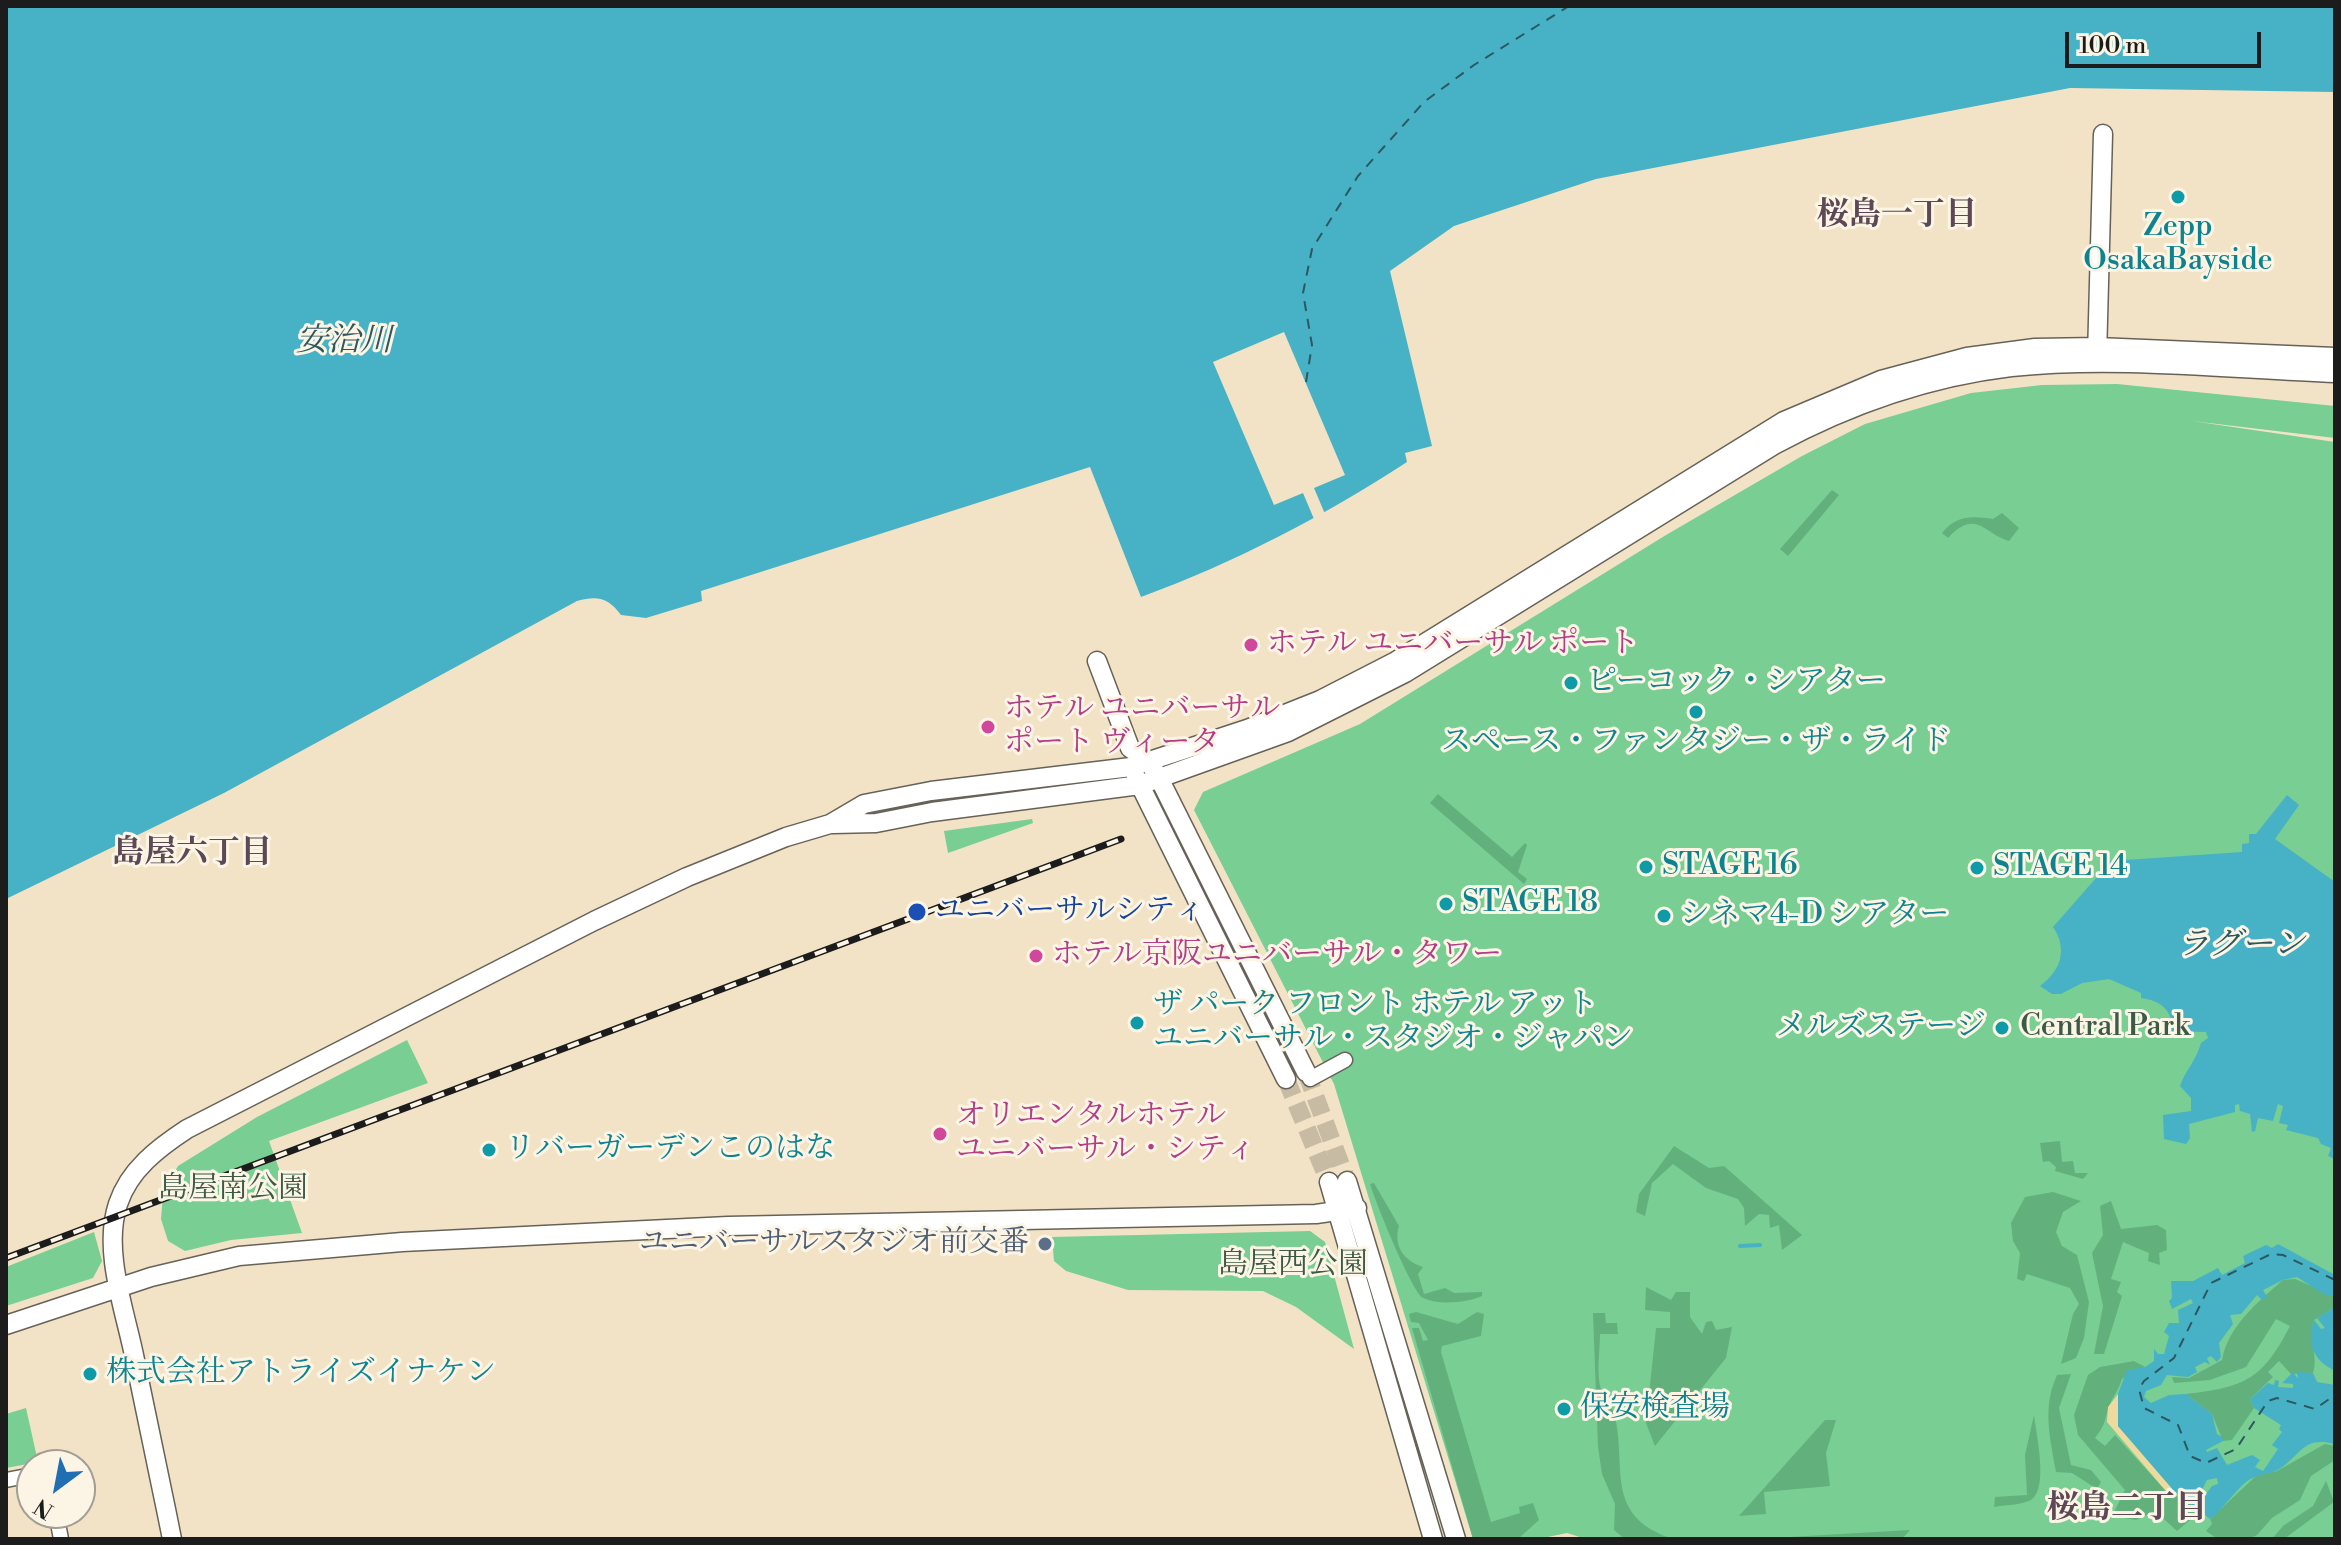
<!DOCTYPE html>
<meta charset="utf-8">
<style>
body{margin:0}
#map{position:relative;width:2341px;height:1545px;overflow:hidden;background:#f3e3c6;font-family:"Libre Bodoni",serif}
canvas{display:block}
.frame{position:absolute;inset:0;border:8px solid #1c1c1c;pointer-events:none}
.north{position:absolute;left:16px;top:1449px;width:80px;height:80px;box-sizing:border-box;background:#fcf5e5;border:2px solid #a29e95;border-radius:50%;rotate:212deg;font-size:22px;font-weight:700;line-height:32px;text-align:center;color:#1c1c1c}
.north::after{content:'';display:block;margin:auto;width:28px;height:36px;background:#1f6fb2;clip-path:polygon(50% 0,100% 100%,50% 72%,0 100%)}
.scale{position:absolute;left:2065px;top:32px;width:196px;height:36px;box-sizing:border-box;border:4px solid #1c1c1c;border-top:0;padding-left:10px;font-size:24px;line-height:28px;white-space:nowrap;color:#1c1c1c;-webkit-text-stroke:6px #fcf5e5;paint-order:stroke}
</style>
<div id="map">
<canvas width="2341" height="1545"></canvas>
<div class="frame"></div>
<div class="north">N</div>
<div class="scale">100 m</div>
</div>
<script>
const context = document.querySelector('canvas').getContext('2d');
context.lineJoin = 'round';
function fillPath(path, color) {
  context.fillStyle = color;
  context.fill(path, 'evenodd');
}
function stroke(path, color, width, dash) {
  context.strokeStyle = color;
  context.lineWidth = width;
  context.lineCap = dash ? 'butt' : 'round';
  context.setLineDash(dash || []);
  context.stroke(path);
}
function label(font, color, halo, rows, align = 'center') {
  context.font = font + ' "Libre Bodoni","Noto Serif JP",serif';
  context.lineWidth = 6;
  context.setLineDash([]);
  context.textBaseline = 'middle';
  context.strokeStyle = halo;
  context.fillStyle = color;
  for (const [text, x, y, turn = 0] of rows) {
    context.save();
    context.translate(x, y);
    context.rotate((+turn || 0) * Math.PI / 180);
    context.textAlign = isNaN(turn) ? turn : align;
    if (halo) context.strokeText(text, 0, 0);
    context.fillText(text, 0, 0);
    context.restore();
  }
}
fillPath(new Path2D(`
 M 2117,384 L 2335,406 L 2335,438 L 2192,421 L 2335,442 L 2335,1539 L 1586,1539 L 1567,1533 L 1538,1539 L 1473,1539 L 1334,1084 L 1194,810 L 1203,792 L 1360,724 L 1666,535 L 1802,456 L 1865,424 L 1971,393 L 2042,385 Z
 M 1032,819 L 1033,823 L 948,853 L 944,831 Z
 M 407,1040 L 428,1083 L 269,1141 L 302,1233 L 231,1240 L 185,1251 L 168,1241 L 161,1219 L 163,1194 L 178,1166 L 257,1117 Z
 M 1310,1231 L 1325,1242 L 1354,1349 L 1296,1307 L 1263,1291 L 1128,1290 L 1066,1271 L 1054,1261 L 1052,1237 Z
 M 94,1232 L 102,1261 L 93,1278 L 6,1306 L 6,1267 Z
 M 26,1408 L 38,1462 L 6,1468 L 6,1414 Z`), '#78ce93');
fillPath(new Path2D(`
 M 1832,490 L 1839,495 L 1788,556 L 1780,549 Z
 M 2002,513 L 2019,528 L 2009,541 C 1984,534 1976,508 1948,538 L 1942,533 C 1957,515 1971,516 1993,519 Z
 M 1438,794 L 1512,857 L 1525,843 L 1527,845 L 1518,872 L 1527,879 L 1524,884 L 1430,803 Z
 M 2060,1141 L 2062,1162 L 2073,1161 L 2075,1173 L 2088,1173 L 2083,1179 L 2055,1171 L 2056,1167 L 2049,1161 L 2043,1162 L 2040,1143 Z
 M 1674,1146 L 1709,1168 L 1724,1166 L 1802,1235 L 1782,1250 L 1779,1225 L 1770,1228 L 1769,1215 L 1759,1214 L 1745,1226 L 1744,1208 L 1738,1199 L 1706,1188 L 1673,1164 L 1652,1183 L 1645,1216 L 1636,1212 L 1639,1194 Z
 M 1374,1183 L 1399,1226 C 1393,1246 1404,1261 1423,1267 L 1418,1274 L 1424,1294 L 1445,1288 L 1454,1293 L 1482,1292 L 1482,1296 C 1469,1302 1440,1306 1423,1298 C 1412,1292 1375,1201 1370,1184 Z
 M 2053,1192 L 2081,1201 L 2063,1212 L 2056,1232 L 2062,1246 L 2077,1255 L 2089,1302 L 2084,1338 L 2076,1358 L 2061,1364 L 2073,1314 L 2079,1304 L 2070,1288 L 2027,1274 L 2024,1281 L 2017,1279 L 2020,1253 L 2013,1241 L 2011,1223 L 2025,1197 Z
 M 2111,1201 L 2121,1229 L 2157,1225 L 2166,1230 L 2167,1250 L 2159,1253 L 2160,1265 L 2148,1261 L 2149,1253 L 2123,1242 L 2111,1279 L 2121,1282 L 2117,1292 L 2122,1296 L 2104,1354 L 2094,1354 L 2103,1306 L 2092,1253 L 2103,1235 L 2100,1206 Z
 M 2295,1279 L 2335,1296 L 2335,1307 L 2314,1320 C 2307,1340 2319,1354 2313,1373 L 2291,1374 L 2279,1361 L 2268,1372 L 2273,1377 L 2250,1399 L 2254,1408 L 2232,1440 L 2223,1441 L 2212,1414 L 2186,1394 C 2245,1387 2262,1380 2290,1326 L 2276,1319 L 2246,1367 L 2210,1380 L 2174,1383 L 2172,1377 L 2189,1378 L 2222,1360 C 2228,1326 2259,1301 2283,1280 Z
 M 1646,1287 L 1671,1300 L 1676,1292 L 1690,1292 L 1690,1317 L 1702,1334 L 1706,1322 L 1712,1321 L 1716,1330 L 1732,1327 L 1726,1358 L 1655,1446 L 1646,1423 L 1656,1328 L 1670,1328 L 1670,1312 L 1645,1310 Z
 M 1416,1312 L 1458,1324 L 1477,1312 L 1484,1314 L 1481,1336 L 1442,1346 L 1441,1352 L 1491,1522 L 1520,1513 L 1519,1507 L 1533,1503 L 1539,1520 L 1518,1539 L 1473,1539 L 1412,1328 L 1419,1328 L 1423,1341 L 1428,1340 L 1419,1323 L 1411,1322 L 1409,1314 Z
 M 1593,1313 L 1605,1313 L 1606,1323 L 1617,1323 L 1618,1334 L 1600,1334 C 1600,1351 1596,1373 1601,1390 C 1604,1400 1613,1406 1615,1417 C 1627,1467 1603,1516 1673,1539 L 1625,1539 L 1614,1530 L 1615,1504 L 1602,1474 L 1598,1447 Z
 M 2134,1361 L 2145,1367 L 2122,1379 C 2119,1390 2111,1399 2108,1409 C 2104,1423 2105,1425 2095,1438 L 2105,1446 L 2115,1435 L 2165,1490 L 2202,1510 L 2177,1531 L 2155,1511 L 2136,1520 L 2112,1516 L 2125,1490 L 2078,1435 L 2074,1415 L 2088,1375 L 2100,1367 Z
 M 2071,1374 L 2059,1408 L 2071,1465 L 2091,1470 L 2101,1482 L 2097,1489 L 2072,1473 L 2056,1472 C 2050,1437 2042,1408 2057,1375 Z
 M 2034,1415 C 2036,1434 2049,1488 2031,1500 C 2021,1505 2004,1505 1994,1507 L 1995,1497 L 2027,1495 L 2025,1455 Z
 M 1825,1420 L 1836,1420 L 1826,1453 L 1830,1486 L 1764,1492 L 1766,1514 L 1739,1516 Z
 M 2325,1444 L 2335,1446 L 2335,1460 L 2311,1476 L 2300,1500 L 2272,1518 L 2257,1535 L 2249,1539 L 2215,1537 L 2206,1531 L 2212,1524 L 2210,1519 L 2257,1475 L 2277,1471 Z
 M 2326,1481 L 2334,1502 L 2284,1539 L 2272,1539 L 2283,1526 L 2313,1506 Z
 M 1910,1530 L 1902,1539 L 1773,1539 L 1773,1538 Z`), '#62b17d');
fillPath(new Path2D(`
 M 2118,1394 L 2118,1426 L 2175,1492 L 2165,1490 L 2107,1422 L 2108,1407 Z`), '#eeda9e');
fillPath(new Path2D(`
 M 6,6 L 2335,6 L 2335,92 L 2070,88 L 1596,179 L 1454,226 L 1390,271 L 1432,446 L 1405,453 L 1407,462 C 1322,517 1236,562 1141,597 L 1090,467 L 701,591 L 702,601 L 646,618 L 621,615 C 609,599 599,595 577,601 L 224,793 L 6,899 Z
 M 2287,795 L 2299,805 L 2275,839 L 2335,882 L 2334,1159 L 2328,1156 L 2331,1148 L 2321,1144 L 2318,1138 L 2286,1130 L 2288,1125 L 2279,1123 L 2283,1106 L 2278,1104 L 2273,1121 L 2258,1118 L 2255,1131 L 2252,1132 L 2250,1114 L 2240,1111 L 2239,1104 L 2235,1105 L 2235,1112 L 2189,1124 L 2190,1138 L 2186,1144 L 2164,1139 L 2163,1115 L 2191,1111 L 2191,1098 L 2180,1086 C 2185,1071 2196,1061 2201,1043 L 2208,1038 L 2206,1032 L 2172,1031 C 2174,1011 2160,1000 2141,998 L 2141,993 L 2109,979 L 2082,983 L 2061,994 L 2052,994 L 2040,986 C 2061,971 2068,949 2053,927 L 2111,861 L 2242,852 L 2242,844 L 2249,843 L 2249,834 L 2256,834 Z
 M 2278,1244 L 2335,1275 L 2335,1296 L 2327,1296 L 2297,1277 L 2283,1280 L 2263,1290 L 2267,1297 L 2262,1300 L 2257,1295 L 2241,1314 L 2230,1315 L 2233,1324 L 2219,1343 L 2221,1357 L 2217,1362 L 2211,1356 L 2207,1358 L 2210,1365 L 2205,1362 L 2195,1367 L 2197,1372 L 2188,1377 L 2167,1375 L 2161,1385 L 2146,1391 L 2144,1397 L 2151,1403 L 2169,1395 L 2186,1394 L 2212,1414 L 2217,1434 L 2222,1437 L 2223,1441 L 2206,1450 L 2207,1452 L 2217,1448 L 2227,1465 L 2252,1455 L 2260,1460 L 2255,1467 L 2263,1471 L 2278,1449 L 2272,1445 L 2282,1432 L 2279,1429 L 2281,1425 L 2254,1408 L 2250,1399 L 2268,1383 L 2274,1385 L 2275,1380 L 2279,1381 L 2278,1387 L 2293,1388 L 2293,1384 L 2282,1383 L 2293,1372 L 2298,1379 L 2297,1372 L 2313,1373 L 2317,1382 L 2335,1385 L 2335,1444 C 2304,1436 2302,1453 2281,1468 C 2270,1475 2258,1473 2246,1482 C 2233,1493 2224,1508 2210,1519 L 2196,1508 L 2212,1486 L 2218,1484 L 2217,1478 L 2207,1480 L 2194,1506 L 2175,1492 L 2118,1426 L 2118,1394 L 2127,1370 L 2145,1367 L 2154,1361 L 2154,1349 L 2158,1354 L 2164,1354 L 2169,1336 L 2164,1332 L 2169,1323 L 2179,1323 L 2178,1310 L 2193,1303 L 2191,1299 L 2172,1309 L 2169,1301 L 2172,1298 L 2171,1281 L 2193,1281 L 2218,1268 L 2222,1275 L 2245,1263 L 2243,1256 L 2266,1245 L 2272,1248 Z
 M 2335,1307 L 2335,1371 C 2313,1360 2306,1343 2314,1320 L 2321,1329 L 2325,1328 L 2317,1318 Z`), '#47b2c5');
fillPath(new Path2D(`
 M 1284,332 L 1345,475 L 1314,488 L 1325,514 L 1314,519 L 1303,493 L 1274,505 L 1213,362 Z`), '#f3e3c6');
stroke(new Path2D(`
 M 1740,1246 L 1760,1245`), '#47b2c5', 4);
stroke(new Path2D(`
 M 1306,382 L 1312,345 L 1303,293 L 1312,249 L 1358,176 L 1424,102 L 1474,65 L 1569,6
 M 2335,1280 L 2283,1255 L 2271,1254 L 2211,1283 L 2174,1358 L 2144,1381 L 2139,1389 L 2144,1408 L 2178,1425 L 2190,1456 L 2206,1463 L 2236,1449 L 2268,1401 L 2277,1398 L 2315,1409 L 2335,1395`), '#2d5860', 2, [10, 8]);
stroke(new Path2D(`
 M 1306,1072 L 1347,1181
 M 1286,1079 L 1329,1182`), '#c8bba4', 18, [18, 9]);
const minor = new Path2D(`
 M 1310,1079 L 1345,1060
 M 6,1480 L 32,1475
 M 56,1513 L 61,1539`);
const tertiary = new Path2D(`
 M 2097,357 L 2103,134
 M 1097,661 L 1130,748 L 1149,762 L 1160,780 L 1306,1072
 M 1136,777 L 1286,1079
 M 833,824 L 876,823 L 932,812 L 1140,785 L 1288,732 L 1405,673 L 1774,445 C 1848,405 1927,377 2011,367 C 2115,356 2230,369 2335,373
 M 1347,1181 L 1456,1539
 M 1329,1182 L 1433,1539
 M 6,1325 L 151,1277 L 239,1256 L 402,1242 L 728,1226 L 1316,1214 L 1357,1208
 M 172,1539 C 160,1479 147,1419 135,1360 C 126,1313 102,1251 118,1204 C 129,1170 158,1148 187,1129 L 594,921 L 687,877 L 786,837 L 830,824 L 864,804 L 931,791 L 1131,767 L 1247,729 L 1320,700 L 1396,661 L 1784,421 L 1881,380 L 1967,357 L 2035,348 L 2097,347 L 2335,357`);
stroke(minor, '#676258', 17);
stroke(tertiary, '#676258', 21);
stroke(minor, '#fff', 14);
stroke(tertiary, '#fff', 18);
const rail = new Path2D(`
 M 6,1258 L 1121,839`);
stroke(rail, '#1c1c1c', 7);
stroke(rail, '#fcf5e5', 4, [12]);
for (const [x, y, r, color] of [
 [2178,197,8,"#0f9aa8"],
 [1251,645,8,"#d1479c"],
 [1571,683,8,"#0f9aa8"],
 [1696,712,8,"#0f9aa8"],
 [988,727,8,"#d1479c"],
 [1646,867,8,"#0f9aa8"],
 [1977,868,8,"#0f9aa8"],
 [1446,904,8,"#0f9aa8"],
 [917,912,10,"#1a4fb4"],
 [1664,916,8,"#0f9aa8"],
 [1036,956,8,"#d1479c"],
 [1137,1023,8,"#0f9aa8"],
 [2002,1028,8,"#0f9aa8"],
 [940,1134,8,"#d1479c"],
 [489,1150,8,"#0f9aa8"],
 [1045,1244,8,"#5c6f8a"],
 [90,1374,8,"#0f9aa8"],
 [1564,1409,8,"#0f9aa8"]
]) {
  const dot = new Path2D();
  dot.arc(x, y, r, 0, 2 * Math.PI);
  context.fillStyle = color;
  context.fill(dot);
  stroke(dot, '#fcf5e5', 3);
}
label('30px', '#0d838f', '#fcf5e5', [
 ["Zepp",2178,228,"center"],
 ["OsakaBayside",2178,262,"center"],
 ["ピーコック・シアター",1587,683],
 ["スペース・ファンタジー・ザ・ライド",1696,743,"center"],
 ["STAGE 16",1662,867],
 ["STAGE 14",1993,868],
 ["STAGE 18",1462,904],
 ["シネマ4-D シアター",1680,916],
 ["ザ パーク フロント ホテル アット",1153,1006],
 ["ユニバーサル・スタジオ・ジャパン",1153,1040],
 ["メルズステージ",1986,1028,"right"],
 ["リバーガーデンこのはな",505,1150],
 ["株式会社アトライズイナケン",106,1374],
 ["保安検査場",1580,1409]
], 'left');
label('30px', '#b23c85', '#fcf5e5', [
 ["ホテル ユニバーサル ポート",1267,645],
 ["ホテル ユニバーサル",1004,710],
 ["ポート ヴィータ",1004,744],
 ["ホテル京阪ユニバーサル・タワー",1052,956],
 ["オリエンタルホテル",956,1117],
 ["ユニバーサル・シティ",956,1151]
], 'left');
label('30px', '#164399', '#fcf5e5', [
 ["ユニバーサルシティ",935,912]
], 'left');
label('30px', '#3c5a46', '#fcf5e5', [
 ["Central Park",2105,1028],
 ["島屋南公園",233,1190],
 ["島屋西公園",1293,1266]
]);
label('30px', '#4e5e75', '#fcf5e5', [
 ["ユニバーサルスタジオ前交番",1029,1244]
], 'right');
label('bold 32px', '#5d4956', '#fcf5e5', [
 ["桜島一丁目",1897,216],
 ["島屋六丁目",192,854],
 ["桜島二丁目",2127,1509]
]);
label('italic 32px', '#2d5860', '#fcf5e5', [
 ["安治川",344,342],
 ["ラグーン",2241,946]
]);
</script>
